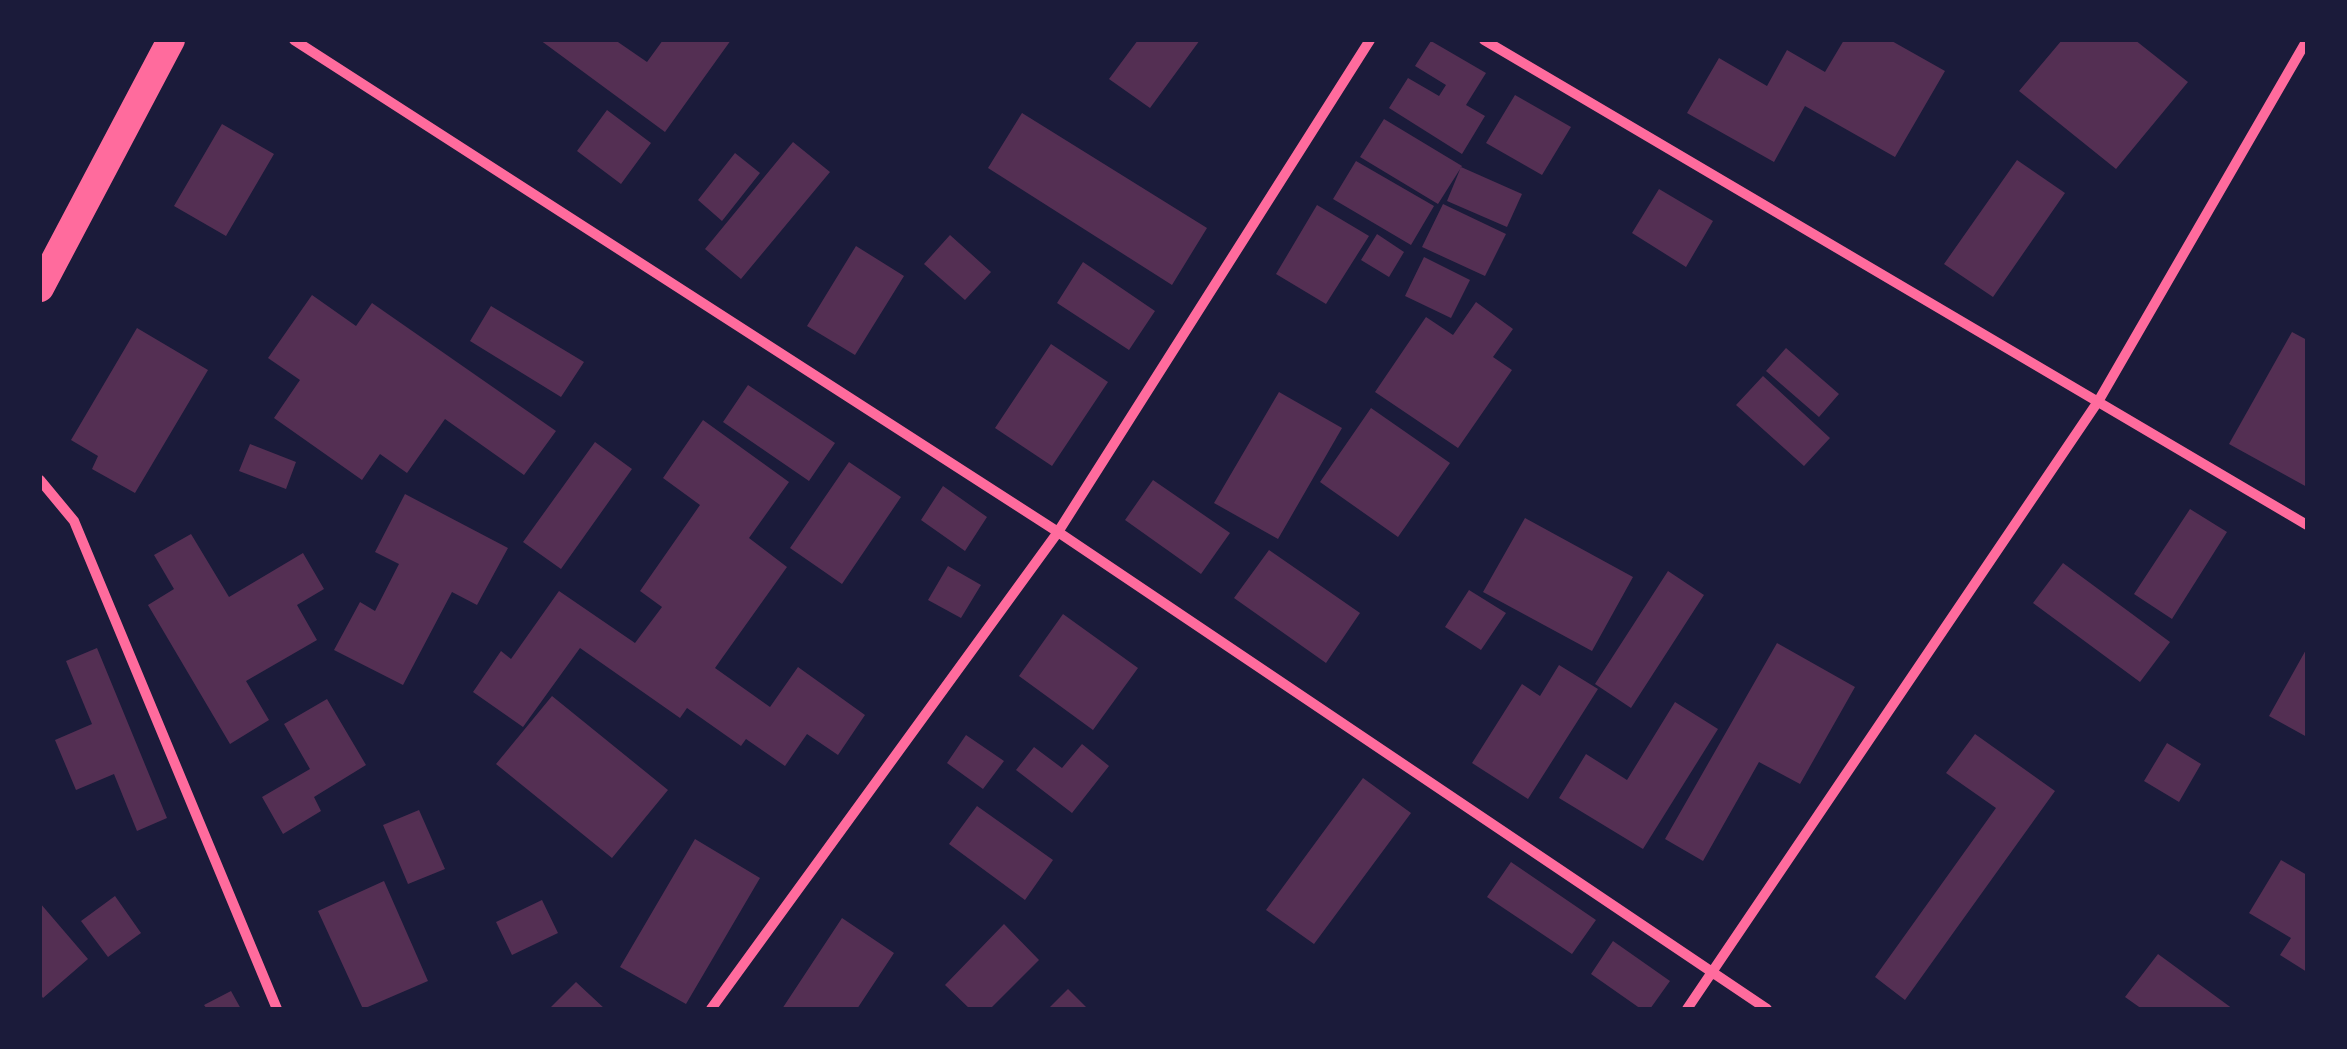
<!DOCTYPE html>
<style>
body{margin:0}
#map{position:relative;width:2347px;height:1049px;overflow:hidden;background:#1b1b3a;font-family:Mulish,sans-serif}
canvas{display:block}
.frame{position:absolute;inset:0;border:42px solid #1b1b3a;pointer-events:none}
</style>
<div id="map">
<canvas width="2347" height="1049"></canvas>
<div class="frame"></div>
</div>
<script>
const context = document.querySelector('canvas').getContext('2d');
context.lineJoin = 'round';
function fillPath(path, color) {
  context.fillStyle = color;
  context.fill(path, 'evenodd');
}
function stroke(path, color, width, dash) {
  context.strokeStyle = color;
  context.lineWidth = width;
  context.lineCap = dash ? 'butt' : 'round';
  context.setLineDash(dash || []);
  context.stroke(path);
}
fillPath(new Path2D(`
 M 540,40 L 615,40 L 647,62 L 663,40 L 731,40 L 665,132 Z
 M 1138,40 L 1200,40 L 1150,108 L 1109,79 Z
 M 1844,40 L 1890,40 L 1945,71 L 1895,157 L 1805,106 L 1774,162 L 1687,113 L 1719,58 L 1767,86 L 1787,50 L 1825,72 Z
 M 2062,40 L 2135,40 L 2188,82 L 2116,169 L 2019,91 Z
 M 1431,41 L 1486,73 L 1466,105 L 1485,116 L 1462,154 L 1389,108 L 1408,78 L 1439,96 L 1446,85 L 1415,66 Z
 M 1515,95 L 1571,127 L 1542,175 L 1486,143 Z
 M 607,110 L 651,143 L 621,184 L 577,151 Z
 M 1022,113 L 1207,228 L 1172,285 L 988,168 Z
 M 1384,119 L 1462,166 L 1438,204 L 1360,157 Z
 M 222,124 L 274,154 L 226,236 L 174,206 Z
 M 793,142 L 830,172 L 741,279 L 705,249 Z
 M 735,153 L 760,173 L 722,221 L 698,200 Z
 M 2017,160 L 2065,193 L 1993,297 L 1944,264 Z
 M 1356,161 L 1434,206 L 1411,245 L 1333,199 Z
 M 1461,167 L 1522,194 L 1507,227 L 1447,201 Z
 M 1659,189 L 1713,221 L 1686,267 L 1632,233 Z
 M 1443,204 L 1506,234 L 1485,276 L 1422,247 Z
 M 1317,205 L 1369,236 L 1326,304 L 1276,274 Z
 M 1377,234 L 1404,252 L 1389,277 L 1361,260 Z
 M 950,235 L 991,272 L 965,300 L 924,264 Z
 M 856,246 L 904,276 L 855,355 L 807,326 Z
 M 1424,257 L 1470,280 L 1451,318 L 1405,296 Z
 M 1083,262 L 1155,311 L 1129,350 L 1057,303 Z
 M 312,295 L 356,326 L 372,303 L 556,431 L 524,475 L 445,419 L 407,473 L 380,454 L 362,480 L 274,418 L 300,380 L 268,358 Z
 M 1476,302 L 1513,329 L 1493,357 L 1512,370 L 1458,448 L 1375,392 L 1426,317 L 1453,335 Z
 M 491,306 L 584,362 L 561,397 L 470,341 Z
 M 137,328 L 208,370 L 135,493 L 92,469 L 98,456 L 71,440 Z
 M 2292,332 L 2307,340 L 2307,487 L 2229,444 Z
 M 1051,344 L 1108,382 L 1052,466 L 995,428 Z
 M 1786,348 L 1839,394 L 1819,417 L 1766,371 Z
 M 1763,376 L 1830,438 L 1804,466 L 1736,405 Z
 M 748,385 L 835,443 L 809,481 L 723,422 Z
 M 1279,392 L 1342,428 L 1278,539 L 1214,503 Z
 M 1371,408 L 1450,463 L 1398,537 L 1320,482 Z
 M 703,420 L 789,482 L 749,538 L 787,567 L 715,668 L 770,707 L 798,667 L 865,715 L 838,755 L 807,734 L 785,766 L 746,739 L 741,746 L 687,708 L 680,718 L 580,648 L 523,727 L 473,692 L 501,651 L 511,659 L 559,591 L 635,643 L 662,607 L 640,591 L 700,505 L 663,478 Z
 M 595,442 L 632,469 L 561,569 L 523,542 Z
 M 250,444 L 296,462 L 286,489 L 239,471 Z
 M 849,462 L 901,497 L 842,584 L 790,548 Z
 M 1153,480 L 1230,533 L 1201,574 L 1125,520 Z
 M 943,486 L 987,517 L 965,551 L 921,520 Z
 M 405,494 L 508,548 L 477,605 L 452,592 L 403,685 L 334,650 L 360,602 L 375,611 L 399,564 L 375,552 Z
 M 2190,509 L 2227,532 L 2172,619 L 2134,594 Z
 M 1525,518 L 1633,577 L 1592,651 L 1483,592 Z
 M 191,534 L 229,597 L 303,553 L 324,589 L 297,605 L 317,640 L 246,681 L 269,720 L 230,744 L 148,605 L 174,589 L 154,555 Z
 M 1269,550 L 1360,613 L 1326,663 L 1234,598 Z
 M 2063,563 L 2170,642 L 2140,682 L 2033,603 Z
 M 948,566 L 981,585 L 961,618 L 928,600 Z
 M 1668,571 L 1704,595 L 1631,708 L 1595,684 Z
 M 1469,590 L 1506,613 L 1481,650 L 1445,627 Z
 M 1063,614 L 1138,668 L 1093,730 L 1019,676 Z
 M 1777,643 L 1855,687 L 1800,784 L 1759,762 L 1703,861 L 1665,839 Z
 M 97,648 L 167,818 L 137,831 L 114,774 L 76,790 L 55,740 L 92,724 L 66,661 Z
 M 2307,648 L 2307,737 L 2269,716 Z
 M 1559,665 L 1598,689 L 1528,799 L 1472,763 L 1522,684 L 1540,696 Z
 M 552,696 L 668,790 L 612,858 L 496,764 Z
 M 327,699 L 366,765 L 314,797 L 321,811 L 283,834 L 262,797 L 310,769 L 284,724 Z
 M 1675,702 L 1718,729 L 1643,849 L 1559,798 L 1586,754 L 1627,780 Z
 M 1975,734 L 2055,791 L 1905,1000 L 1875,977 L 1996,808 L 1946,773 Z
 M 966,735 L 1004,761 L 983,789 L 947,763 Z
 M 2167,743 L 2201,764 L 2179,802 L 2144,781 Z
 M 1082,744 L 1109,766 L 1072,813 L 1016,770 L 1034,747 L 1062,768 Z
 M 1363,778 L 1411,813 L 1314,944 L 1266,910 Z
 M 977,806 L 1053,860 L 1025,900 L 949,844 Z
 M 419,810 L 445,869 L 408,884 L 383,825 Z
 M 695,839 L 760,878 L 686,1004 L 620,967 Z
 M 2281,860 L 2307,875 L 2307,972 L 2280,955 L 2291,938 L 2249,913 Z
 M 1511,862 L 1596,920 L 1572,954 L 1487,897 Z
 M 384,881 L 428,981 L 363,1009 L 318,911 Z
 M 115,896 L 141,933 L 108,957 L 81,921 Z
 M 542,900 L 558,933 L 512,955 L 496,922 Z
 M 40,903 L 88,959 L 43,998 L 40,994 Z
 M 842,918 L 894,953 L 857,1009 L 782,1009 Z
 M 1004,924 L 1039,960 L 990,1009 L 970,1009 L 945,985 Z
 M 1613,941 L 1670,981 L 1650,1009 L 1641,1009 L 1591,974 Z
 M 2158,954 L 2233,1009 L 2142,1009 L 2125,997 Z
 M 576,982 L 605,1009 L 549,1009 Z
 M 1068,989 L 1088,1009 L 1048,1009 Z
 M 231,991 L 241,1009 L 207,1009 L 204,1005 Z`), '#542f53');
stroke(new Path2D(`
 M 294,40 L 1058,532 L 1767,1009
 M 1484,40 L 2307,525
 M 40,480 L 74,521 L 277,1009
 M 711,1009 L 1058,532 L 1370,40
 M 1687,1009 L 2099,400 L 2307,40`), '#ff6b9d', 10);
stroke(new Path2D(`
 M 40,288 L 171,40`), '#ff6b9d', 28);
</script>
